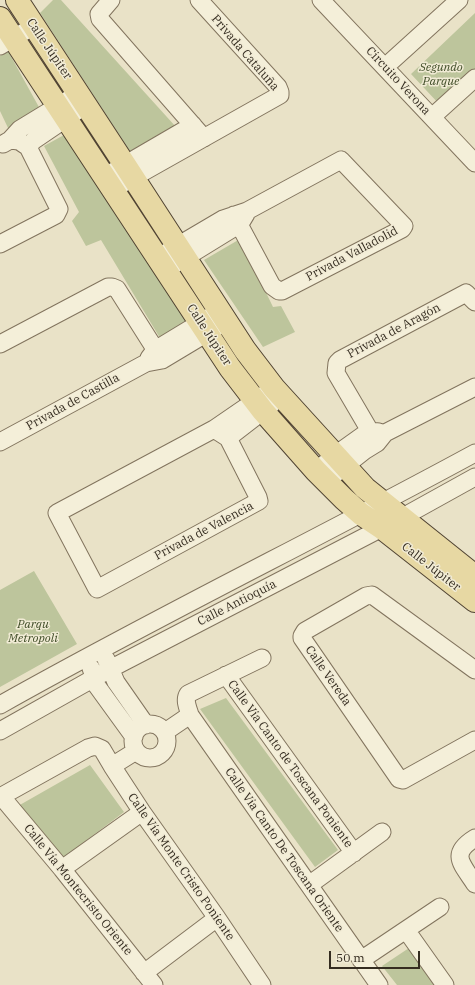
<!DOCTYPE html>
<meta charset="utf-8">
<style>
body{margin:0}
#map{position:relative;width:475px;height:985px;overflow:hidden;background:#e9e2c7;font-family:"IBM Plex Serif",serif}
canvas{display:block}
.scale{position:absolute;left:329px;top:951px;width:91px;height:18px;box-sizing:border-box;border:2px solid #342c20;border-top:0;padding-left:5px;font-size:12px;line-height:14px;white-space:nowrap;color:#342c20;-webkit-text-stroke:3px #f1ebd5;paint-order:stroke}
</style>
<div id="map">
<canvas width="475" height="985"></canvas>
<div class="scale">50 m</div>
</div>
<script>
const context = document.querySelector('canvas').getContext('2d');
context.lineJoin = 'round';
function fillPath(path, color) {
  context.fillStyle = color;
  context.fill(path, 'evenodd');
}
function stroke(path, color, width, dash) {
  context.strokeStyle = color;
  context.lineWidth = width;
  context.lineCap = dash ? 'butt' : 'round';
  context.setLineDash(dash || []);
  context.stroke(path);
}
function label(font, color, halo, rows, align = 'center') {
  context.font = font + ' "IBM Plex Serif",serif';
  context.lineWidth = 3;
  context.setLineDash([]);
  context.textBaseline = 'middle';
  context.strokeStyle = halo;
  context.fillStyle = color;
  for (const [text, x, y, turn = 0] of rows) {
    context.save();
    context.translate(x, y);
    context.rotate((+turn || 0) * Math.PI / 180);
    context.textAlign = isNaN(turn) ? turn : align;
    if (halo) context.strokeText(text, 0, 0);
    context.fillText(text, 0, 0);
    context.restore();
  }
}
fillPath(new Path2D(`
 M 53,0 L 61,0 L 176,127 L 131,153 L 40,13 Z
 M 475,13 L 475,70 L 440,105 L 411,74 Z
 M 8,51 L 40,109 L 9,130 L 0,111 L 0,56 Z
 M 64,135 L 190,322 L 160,338 L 101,240 L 86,246 L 72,221 L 79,212 L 44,146 Z
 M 240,239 L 273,307 L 281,306 L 295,332 L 263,347 L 204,260 Z
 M 34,571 L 77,644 L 0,687 L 0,590 Z
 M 226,698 L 338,850 L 315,867 L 200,709 Z
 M 90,765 L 124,812 L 63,858 L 18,806 Z
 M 409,948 L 436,985 L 397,985 L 382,966 Z`), '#bdc59c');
const minor = new Path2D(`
 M 111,0 L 99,14 L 100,19 L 204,138
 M 321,0 L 475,163
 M 0,46 L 34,26
 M 385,67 L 459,0
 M 432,117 L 475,78
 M 3,144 L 10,140 L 20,129 L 79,93
 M 28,147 L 33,141 L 86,105
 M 114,171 L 193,125
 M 113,189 L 280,95 L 280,92 L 278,87 L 199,0
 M 0,244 L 56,215 L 59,209 L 28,147 L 19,141 L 10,140
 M 167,252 L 223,219 L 247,211 L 341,160 L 404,226 L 402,229 L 282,291 L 279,291 L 272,286 L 234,215
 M 175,264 L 240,224 L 246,214
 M 0,344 L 108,287 L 112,287 L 117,289 L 162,360
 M 149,358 L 155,350 L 211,316
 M 214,429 L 228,438 L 258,497 L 259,501 L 97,589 L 57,513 L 214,429 L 265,394
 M 228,438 L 272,404
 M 0,442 L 146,363 L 162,360 L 217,327
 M 377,443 L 336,373 L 337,363 L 340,360 L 466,293 L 475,302
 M 316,471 L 334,456 L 369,431 L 379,432
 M 326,481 L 364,451 L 377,443 L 385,433 L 475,387
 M 262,658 L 188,694 C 184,700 188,708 190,715 L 379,985
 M 106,659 L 116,682 L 146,725
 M 91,668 L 97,686 L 134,737
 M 475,670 L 372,595 L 366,596 L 305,631 L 302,636 L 302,638 L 399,779 L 403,780 L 475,740
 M 226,675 L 354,853
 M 0,705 C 156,617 317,539 475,453
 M133 741a17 17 0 1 1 34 0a17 17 0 1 1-34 0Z
 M 0,731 L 110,669 L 401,518 L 475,477
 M 165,732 L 190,715
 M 112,766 L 136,751
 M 1,796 L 62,869 L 154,985
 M 0,797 L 88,748 L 95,746 L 102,749 L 112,766 L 142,812 L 217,918 L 262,985
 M 475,838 C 449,854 462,864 475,884
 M 62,869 L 142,812
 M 309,885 L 382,832
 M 406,930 L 445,985
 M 361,960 L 440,907
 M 144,973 L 217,918`);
const major = new Path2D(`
 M 17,0 L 125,165 L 245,350 L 274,388 L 365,488 L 475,576
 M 0,18 L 230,368 L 263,411 L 316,471 L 344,499 L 361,514 L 382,528 L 475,601`);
stroke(minor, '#82745e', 19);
stroke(major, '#504332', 24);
stroke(minor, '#f4efd9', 17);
stroke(major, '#e7d8a3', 22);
label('12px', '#342c20', '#f1ebd5', [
 ["Calle Júpiter",49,49,56],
 ["Privada Cataluña",245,53,49],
 ["Circuito Verona",398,81,47],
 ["Privada Valladolid",352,254,-28],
 ["Privada de Aragón",394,331,-28],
 ["Calle Júpiter",209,335,57],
 ["Privada de Castilla",73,402,-29],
 ["Privada de Valencia",204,531,-28],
 ["Calle Júpiter",431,567,38],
 ["Calle Antioquía",237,603,-27],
 ["Calle Vereda",328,676,55],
 ["Calle Vía Canto de Toscana Poniente",290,764,54],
 ["Calle Vía Canto De Toscana Oriente",284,850,55],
 ["Calle Vía Monte Cristo Poniente",181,867,55],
 ["Calle Vía Montecristo Oriente",78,890,51]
]);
label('italic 12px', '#414e29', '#f1ebd5', [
 ["Segundo",441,68],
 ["Parque",441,82],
 ["Parqu",33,625],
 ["Metropoli",33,639]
]);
</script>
